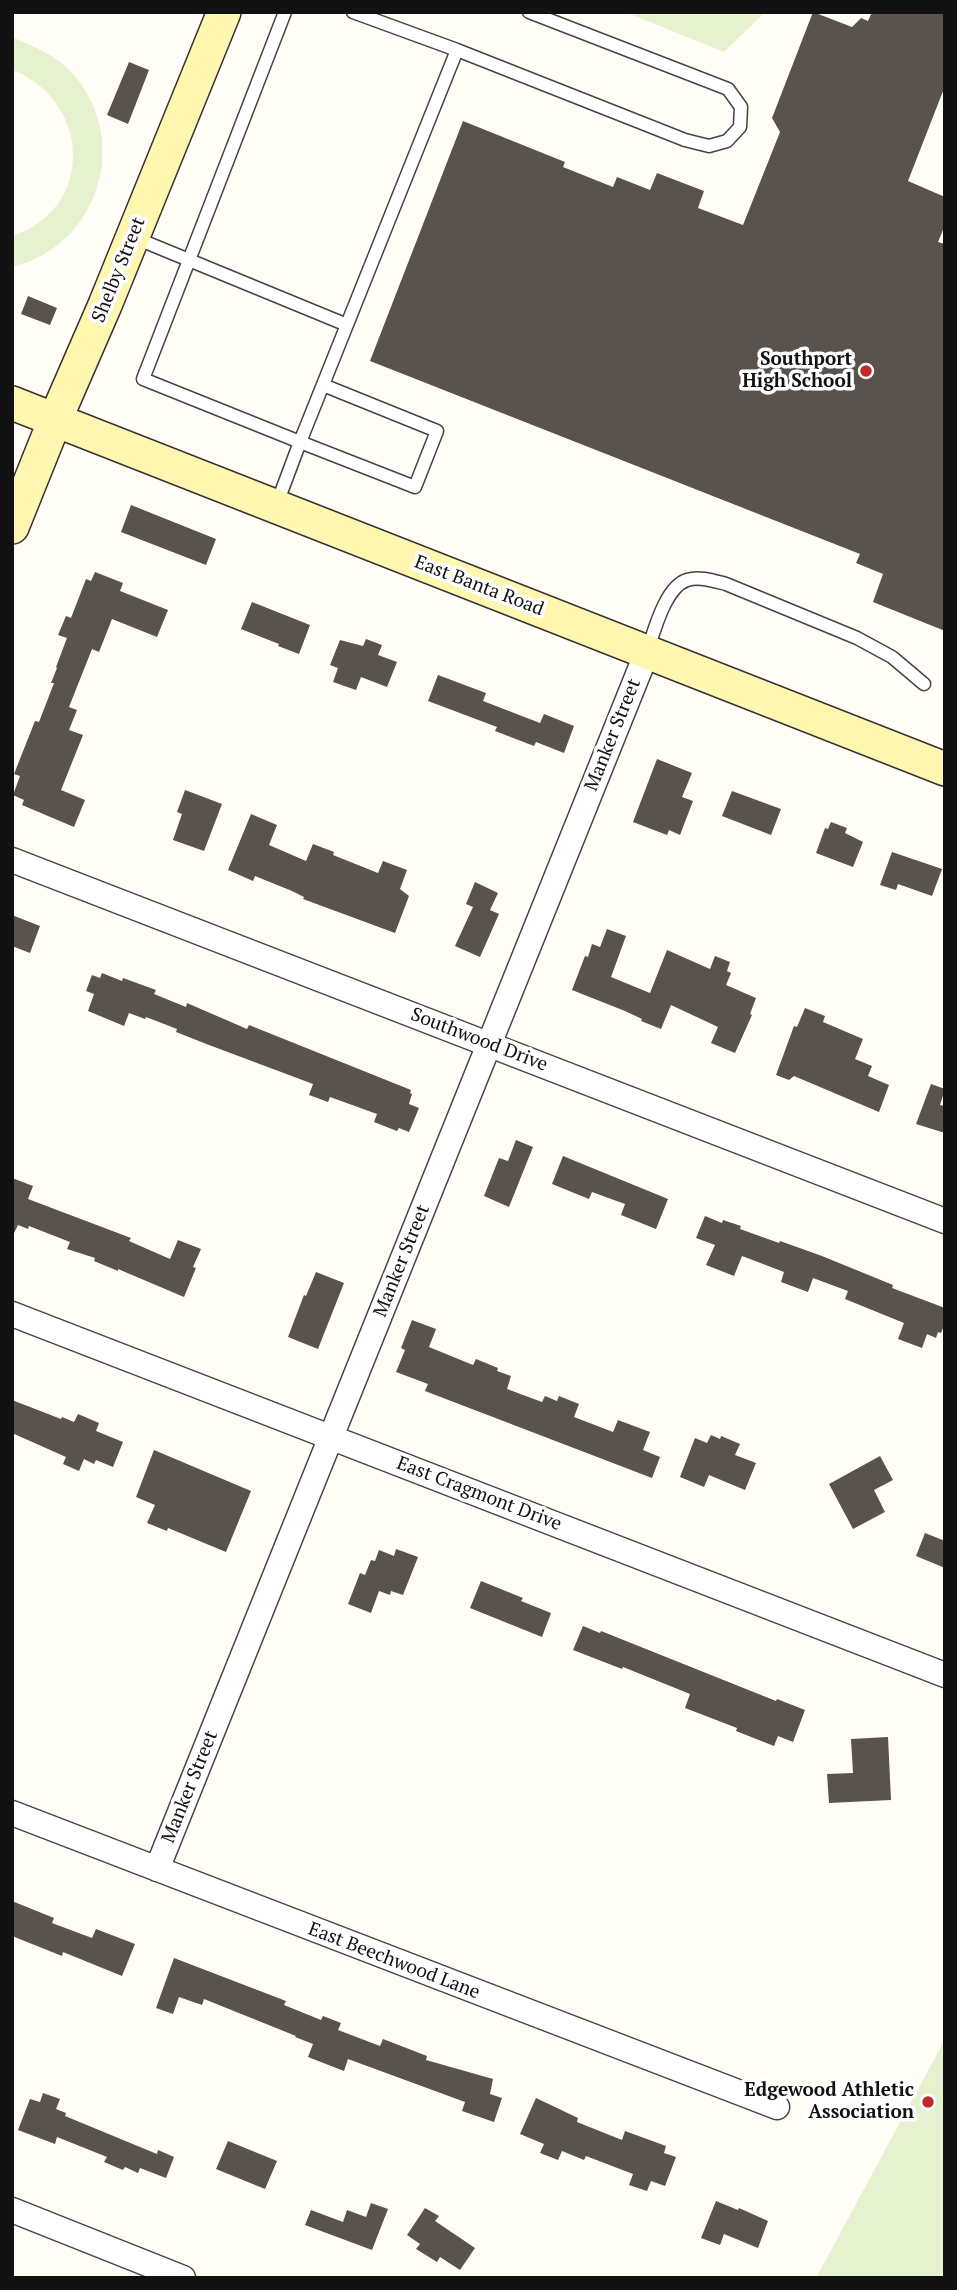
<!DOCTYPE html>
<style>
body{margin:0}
#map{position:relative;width:957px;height:2290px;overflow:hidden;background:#fffdf5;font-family:"PT Serif",serif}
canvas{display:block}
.frame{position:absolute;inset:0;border:14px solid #111;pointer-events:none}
</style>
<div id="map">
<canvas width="957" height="2290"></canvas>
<div class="frame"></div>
</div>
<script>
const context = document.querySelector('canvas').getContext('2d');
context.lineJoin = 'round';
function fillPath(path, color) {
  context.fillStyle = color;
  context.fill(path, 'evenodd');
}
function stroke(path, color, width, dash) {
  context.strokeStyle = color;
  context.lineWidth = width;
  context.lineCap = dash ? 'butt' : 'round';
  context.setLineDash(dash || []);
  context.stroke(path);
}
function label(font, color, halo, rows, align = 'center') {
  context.font = font + ' "PT Serif",serif';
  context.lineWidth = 7;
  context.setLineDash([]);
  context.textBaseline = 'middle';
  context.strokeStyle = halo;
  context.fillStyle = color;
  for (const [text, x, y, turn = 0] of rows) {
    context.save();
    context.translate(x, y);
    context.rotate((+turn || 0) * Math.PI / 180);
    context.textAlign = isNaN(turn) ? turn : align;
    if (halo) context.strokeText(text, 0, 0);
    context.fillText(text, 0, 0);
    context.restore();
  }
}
fillPath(new Path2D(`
 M 625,12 L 765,12 L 724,52 Z
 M 12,37 C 30,45 49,52 64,65 C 134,129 104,245 12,267 L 12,236 C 96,209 91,100 12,70 Z
 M 945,2039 L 945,2278 L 816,2278 Z`), '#e6f2cf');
fillPath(new Path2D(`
 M 813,12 L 852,27 L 861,18 L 868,21 L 872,12 L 945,12 L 945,86 L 908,181 L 945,197 L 945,225 L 938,242 L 945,244 L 945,631 L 873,602 L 883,574 L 856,563 L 860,554 L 370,361 L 463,121 L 565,162 L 563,167 L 613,187 L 617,177 L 650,190 L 657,173 L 704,191 L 698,208 L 743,225 L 780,132 L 772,118 Z
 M 129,62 L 149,70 L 128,124 L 107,115 Z
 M 28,296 L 57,308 L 50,325 L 21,314 Z
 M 131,505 L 216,539 L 206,565 L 121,532 Z
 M 95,572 L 123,583 L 120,591 L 168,610 L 157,637 L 112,619 L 99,652 L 92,649 L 69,707 L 77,710 L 69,730 L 83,735 L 61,790 L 85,800 L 74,827 L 22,805 L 24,800 L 13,795 L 20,776 L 14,774 L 35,721 L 39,722 L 54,683 L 51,683 L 57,668 L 56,667 L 67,638 L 58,635 L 66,616 L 71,618 L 86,579 L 91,581 Z
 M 252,602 L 310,625 L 299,654 L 278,646 L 279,644 L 241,629 Z
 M 366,639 L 382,645 L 378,655 L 397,662 L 387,687 L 361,677 L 356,690 L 333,682 L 338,668 L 330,665 L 340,640 L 363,646 Z
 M 438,675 L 486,693 L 483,701 L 540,723 L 544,714 L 574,726 L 564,753 L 536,742 L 534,746 L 495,731 L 497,727 L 428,701 Z
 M 657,759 L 692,773 L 682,797 L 693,801 L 680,835 L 669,830 L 667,835 L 633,822 Z
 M 185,790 L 222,804 L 204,851 L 173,840 L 182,814 L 177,812 Z
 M 732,791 L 781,809 L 771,835 L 722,816 Z
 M 251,814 L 277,825 L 269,845 L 306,861 L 313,844 L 334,852 L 333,855 L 378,873 L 383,861 L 407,870 L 400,889 L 409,896 L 395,933 L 303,899 L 304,897 L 292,891 L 255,876 L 253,881 L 228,870 Z
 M 831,822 L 847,828 L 845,833 L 863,842 L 853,867 L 816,853 L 825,828 L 828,829 Z
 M 892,852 L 942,869 L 932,896 L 898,884 L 896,890 L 880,885 Z
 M 475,882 L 498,893 L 490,910 L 499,914 L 480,957 L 455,946 L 473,907 L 466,904 Z
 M 12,915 L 40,926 L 30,953 L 12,946 Z
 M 607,929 L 626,936 L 611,977 L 650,993 L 667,950 L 710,969 L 715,956 L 730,962 L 727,971 L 731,973 L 726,985 L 756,998 L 750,1014 L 752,1015 L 735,1053 L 711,1043 L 718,1027 L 671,1005 L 661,1029 L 641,1021 L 642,1019 L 625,1011 L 572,990 L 585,956 L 588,957 L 592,944 L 600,947 Z
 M 102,973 L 122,981 L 123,978 L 156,990 L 154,994 L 186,1007 L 187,1003 L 247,1029 L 249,1025 L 411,1090 L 410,1093 L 412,1094 L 409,1104 L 419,1108 L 409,1132 L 399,1128 L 397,1131 L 374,1122 L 377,1114 L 330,1097 L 328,1102 L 309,1095 L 313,1084 L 209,1045 L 176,1032 L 177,1029 L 146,1017 L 145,1019 L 129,1013 L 124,1026 L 88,1011 L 94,994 L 86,991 L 92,975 L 100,978 Z
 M 805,1008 L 825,1016 L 823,1022 L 863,1039 L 855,1059 L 872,1066 L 868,1076 L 889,1085 L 879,1112 L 794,1076 L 789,1080 L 776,1075 L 794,1026 L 797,1027 Z
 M 931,1084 L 945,1089 L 940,1105 L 945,1106 L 945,1133 L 916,1124 Z
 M 516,1140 L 533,1147 L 509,1207 L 484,1196 L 499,1158 L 508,1161 Z
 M 563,1156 L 668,1199 L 656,1229 L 621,1215 L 625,1204 L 592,1192 L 589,1199 L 552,1184 Z
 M 12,1178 L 33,1186 L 28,1199 L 131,1238 L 129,1241 L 170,1259 L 178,1240 L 201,1249 L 193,1267 L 196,1268 L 184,1297 L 118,1269 L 118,1271 L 94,1261 L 95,1258 L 67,1249 L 70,1242 L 29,1226 L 28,1229 L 18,1225 L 12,1237 Z
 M 705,1216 L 722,1223 L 723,1220 L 741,1226 L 740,1229 L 779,1243 L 780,1241 L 822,1256 L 893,1285 L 892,1288 L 945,1308 L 945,1323 L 941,1333 L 938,1332 L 936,1338 L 927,1334 L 922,1348 L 898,1339 L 904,1323 L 845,1299 L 848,1291 L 813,1278 L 808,1292 L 781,1282 L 784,1272 L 742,1256 L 734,1276 L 706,1265 L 715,1245 L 696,1238 Z
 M 316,1272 L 344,1283 L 318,1349 L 288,1337 L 304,1295 L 306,1296 Z
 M 412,1320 L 436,1329 L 429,1347 L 473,1365 L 476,1359 L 498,1368 L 497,1371 L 511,1376 L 507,1389 L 542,1402 L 545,1396 L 557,1401 L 559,1396 L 579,1404 L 574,1417 L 613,1432 L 618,1420 L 650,1432 L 643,1450 L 660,1457 L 652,1478 L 425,1391 L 428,1384 L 396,1372 L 405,1350 L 401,1348 Z
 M 12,1400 L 61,1419 L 62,1417 L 74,1422 L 78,1414 L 99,1423 L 96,1431 L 123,1442 L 113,1467 L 96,1460 L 94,1464 L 84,1459 L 79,1471 L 63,1464 L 66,1457 L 12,1433 Z
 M 711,1435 L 720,1439 L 721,1436 L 740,1444 L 735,1455 L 756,1463 L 745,1490 L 709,1475 L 704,1487 L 680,1477 L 695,1438 L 707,1443 Z
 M 154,1450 L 251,1491 L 226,1552 L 168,1528 L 167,1531 L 147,1523 L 155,1505 L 136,1497 Z
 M 880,1456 L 893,1480 L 874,1490 L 885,1512 L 853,1529 L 829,1484 Z
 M 925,1533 L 945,1541 L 945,1568 L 916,1556 Z
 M 396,1549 L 418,1557 L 403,1595 L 391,1591 L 390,1595 L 379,1591 L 371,1613 L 348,1604 L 360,1573 L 365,1575 L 371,1560 L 375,1561 L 379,1550 L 394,1556 Z
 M 481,1581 L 523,1598 L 521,1601 L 551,1613 L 542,1637 L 470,1608 Z
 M 583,1626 L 600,1633 L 601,1631 L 776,1701 L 777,1699 L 805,1710 L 793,1742 L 778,1736 L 774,1746 L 736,1731 L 737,1728 L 685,1708 L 690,1694 L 623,1667 L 622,1669 L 573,1650 Z
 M 888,1737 L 891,1800 L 829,1803 L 827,1774 L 853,1773 L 851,1739 Z
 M 12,1901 L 54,1918 L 52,1923 L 92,1938 L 96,1929 L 135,1944 L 122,1976 L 63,1952 L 62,1956 L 12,1936 Z
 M 174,1958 L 286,2001 L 284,2005 L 321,2020 L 323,2016 L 341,2023 L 338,2030 L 380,2046 L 383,2039 L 427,2056 L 426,2060 L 493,2079 L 490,2094 L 502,2098 L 494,2122 L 462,2111 L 465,2102 L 348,2059 L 344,2071 L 308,2057 L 313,2044 L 295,2037 L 296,2036 L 204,1999 L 202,2005 L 179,1997 L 173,2014 L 156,2008 Z
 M 43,2093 L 60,2099 L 56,2109 L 66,2113 L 65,2116 L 157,2154 L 158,2150 L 174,2157 L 166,2178 L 140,2168 L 138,2173 L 125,2167 L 123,2170 L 104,2162 L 107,2157 L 57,2137 L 55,2144 L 18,2130 L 30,2099 L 40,2102 Z
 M 536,2098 L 578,2118 L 577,2122 L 622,2140 L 625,2131 L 666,2146 L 664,2153 L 676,2157 L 665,2186 L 651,2181 L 647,2191 L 629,2185 L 633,2174 L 586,2156 L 584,2160 L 562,2151 L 558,2160 L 540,2153 L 544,2144 L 520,2134 Z
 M 228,2141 L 277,2161 L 265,2189 L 216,2169 Z
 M 716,2201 L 738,2210 L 739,2208 L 768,2221 L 758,2248 L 724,2234 L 720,2245 L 701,2238 Z
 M 371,2203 L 388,2209 L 372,2250 L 305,2225 L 311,2210 L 343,2222 L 347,2210 L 366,2217 Z
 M 425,2208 L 439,2216 L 435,2221 L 475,2248 L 460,2270 L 440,2257 L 437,2262 L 416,2249 L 420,2244 L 407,2235 Z`), '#5a524d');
const lane = new Path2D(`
 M 285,12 L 143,379 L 300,442 L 457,50 L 353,12
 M 457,50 L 685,140 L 709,146 L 727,141 L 740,127 L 741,107 L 728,89 L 529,12
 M 133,237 L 347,325
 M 276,506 L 300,442 L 415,487 L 437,431 L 323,385
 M 647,652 C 654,632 665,587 687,580 C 700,576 714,581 726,584 L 857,638 L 892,657 L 924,684`);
const street = new Path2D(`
 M 12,860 L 945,1221
 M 12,1314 L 945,1675
 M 12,1813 L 777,2107
 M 157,1869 L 647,652
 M 12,2210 L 183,2278`);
const secondary = new Path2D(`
 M 12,403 L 945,769
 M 12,527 L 55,420 L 105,305 L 224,12`);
stroke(lane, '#444', 15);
stroke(street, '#444', 27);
stroke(secondary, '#333', 36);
stroke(lane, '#fff', 12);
stroke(street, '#fff', 24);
stroke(secondary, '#fff6b0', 33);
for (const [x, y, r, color] of [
 [866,371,7,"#c4262e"],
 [928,2102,7,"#c4262e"]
]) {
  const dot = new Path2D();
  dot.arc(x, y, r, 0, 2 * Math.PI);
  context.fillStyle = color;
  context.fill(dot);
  stroke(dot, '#fff', 2.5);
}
label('19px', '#111', '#fff', [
 ["Shelby Street",119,270,-68],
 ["East Banta Road",479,586,21],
 ["Manker Street",613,735,-68],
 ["Southwood Drive",479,1040,21],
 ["Manker Street",402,1261,-68],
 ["East Cragmont Drive",479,1494,21],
 ["Manker Street",190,1787,-68],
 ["East Beechwood Lane",394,1961,21]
]);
label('bold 19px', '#111', '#fff', [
 ["Southport",852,360],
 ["High School",852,382],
 ["Edgewood Athletic",914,2091],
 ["Association",914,2113]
], 'right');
</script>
